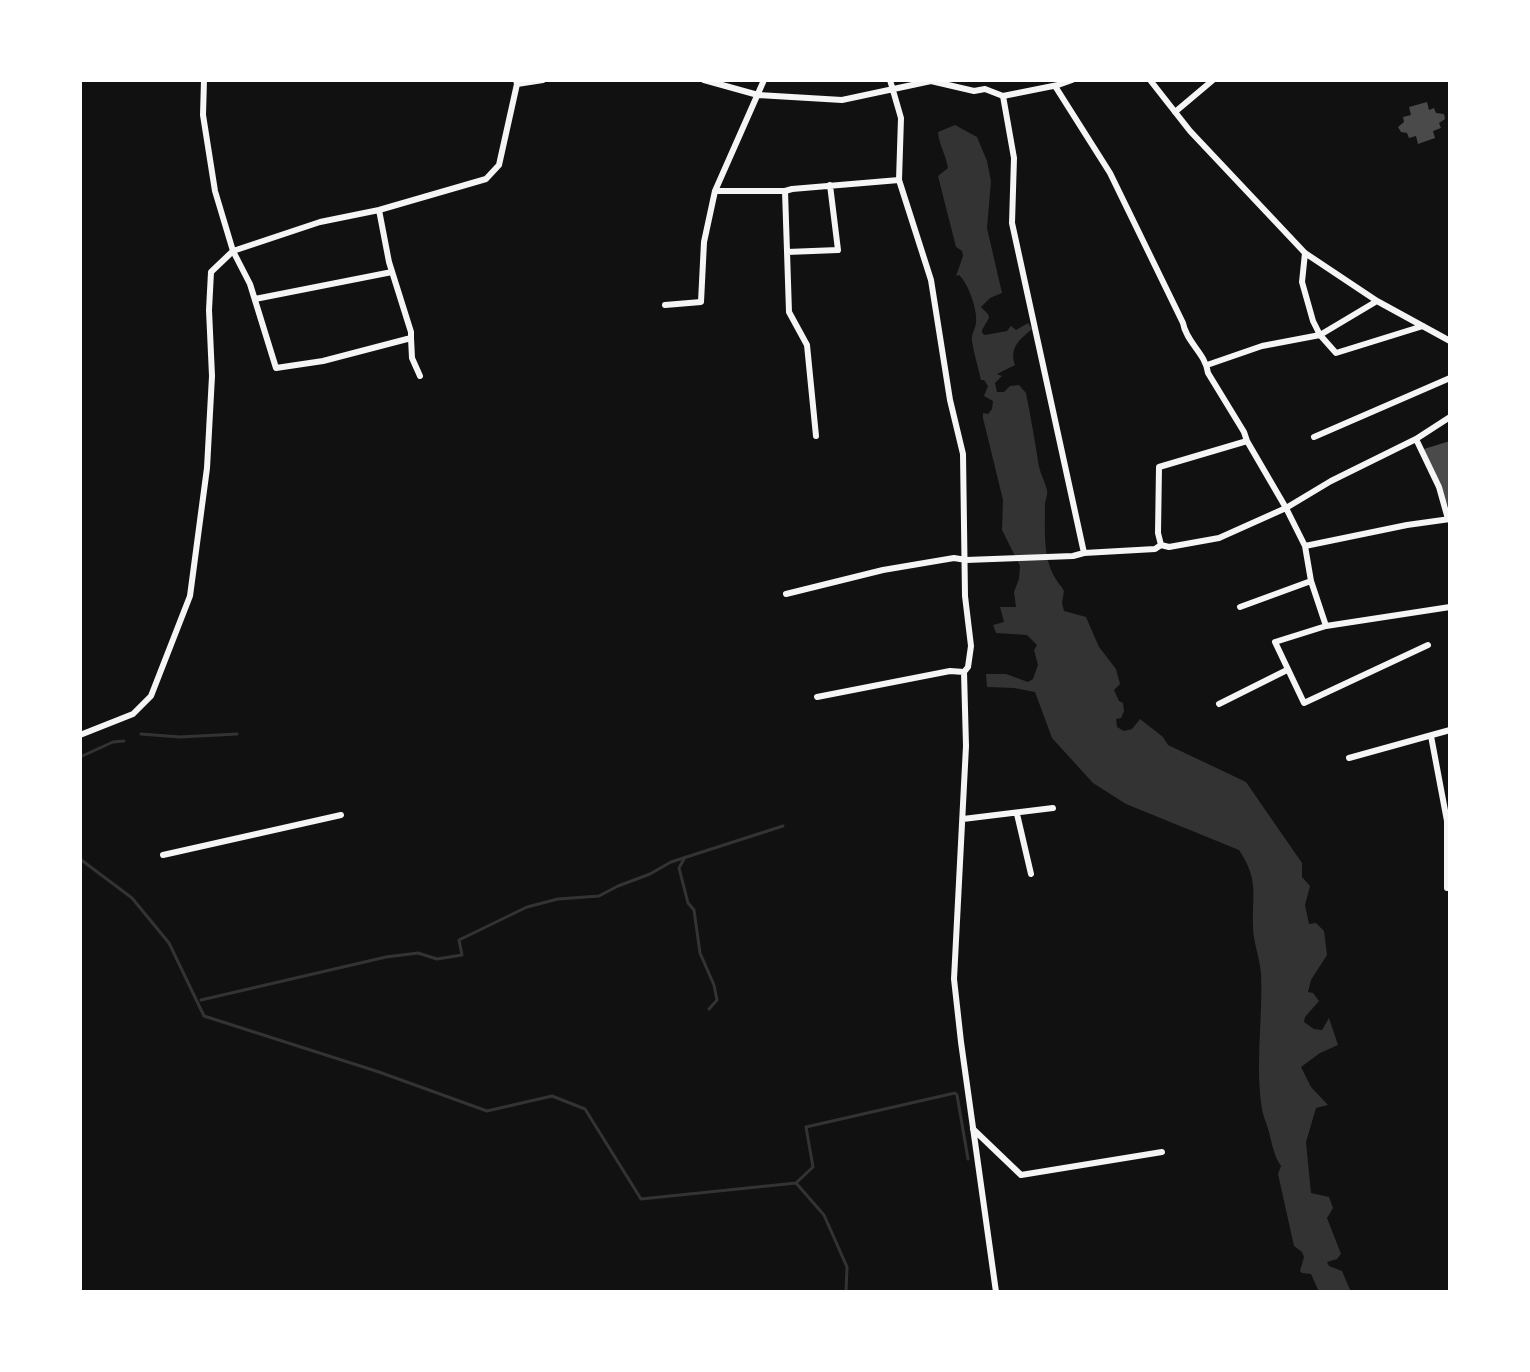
<!DOCTYPE html>
<style>
body{margin:0}
#map{position:relative;width:1530px;height:1372px;overflow:hidden;background:#111;font-family:"Alegreya Sans",sans-serif}
canvas{display:block}
.frame{position:absolute;inset:0;border:82px solid #fff;pointer-events:none}
</style>
<div id="map">
<canvas width="1530" height="1372"></canvas>
<div class="frame"></div>
</div>
<script>
const context = document.querySelector('canvas').getContext('2d');
context.lineJoin = 'round';
function fillPath(path, color) {
  context.fillStyle = color;
  context.fill(path, 'evenodd');
}
function stroke(path, color, width, dash) {
  context.strokeStyle = color;
  context.lineWidth = width;
  context.lineCap = dash ? 'butt' : 'round';
  context.setLineDash(dash || []);
  context.stroke(path);
}
fillPath(new Path2D(`
 M 955,125 L 977,137 L 987,161 L 991,181 L 987,228 L 1002,293 L 990,298 L 981,307 L 988,314 L 989,318 L 982,330 L 982,333 L 985,335 L 1007,331 L 1011,326 L 1016,330 L 1028,323 L 1032,329 C 1019,340 1009,348 1015,365 L 997,374 L 1002,376 L 995,383 L 997,392 L 1004,392 L 1010,386 L 1019,385 L 1026,393 C 1031,418 1035,442 1039,467 C 1041,475 1045,482 1047,490 C 1048,497 1044,502 1045,508 C 1045,530 1043,556 1054,576 C 1056,581 1061,585 1064,591 L 1062,603 L 1064,611 L 1086,617 L 1099,647 L 1116,669 L 1120,684 L 1114,690 L 1119,701 L 1123,703 L 1124,711 L 1121,718 L 1116,719 L 1117,727 L 1124,731 L 1132,729 L 1140,719 L 1163,737 L 1168,745 L 1246,782 L 1302,863 L 1302,877 L 1310,886 L 1305,905 L 1309,924 L 1316,923 L 1324,931 L 1327,955 L 1311,980 L 1308,992 L 1313,993 L 1319,1001 L 1305,1017 L 1304,1022 L 1314,1029 L 1322,1030 L 1329,1018 L 1338,1045 L 1320,1053 L 1301,1067 L 1311,1087 L 1328,1105 L 1316,1108 L 1306,1142 L 1311,1193 L 1329,1197 L 1333,1208 L 1327,1218 L 1341,1254 L 1337,1259 L 1327,1262 L 1329,1266 L 1342,1271 L 1351,1292 L 1319,1292 L 1311,1274 L 1302,1273 L 1300,1271 L 1304,1257 L 1302,1252 L 1294,1246 L 1278,1174 L 1281,1166 C 1274,1156 1272,1144 1269,1132 C 1267,1124 1263,1116 1262,1109 C 1255,1064 1263,1019 1261,974 C 1260,958 1253,942 1253,926 C 1252,893 1259,880 1239,850 L 1126,804 L 1093,783 L 1052,738 L 1035,692 L 1014,688 L 987,687 L 986,674 L 1006,674 L 1028,682 L 1033,679 L 1038,665 L 1034,650 L 1037,645 L 1027,635 L 996,633 L 993,625 L 1004,622 L 1000,607 L 1016,607 L 1014,592 L 1019,579 L 1020,566 L 1002,530 L 1003,500 L 983,418 L 983,413 L 988,414 L 992,409 L 993,401 L 984,396 L 988,386 L 984,380 L 981,380 C 978,367 974,354 972,341 C 971,333 975,330 976,323 C 978,310 968,283 959,275 L 956,276 L 963,256 L 962,251 L 956,247 L 938,176 L 948,168 C 946,155 939,145 938,132 Z`), '#333');
stroke(new Path2D(`
 M 141,734 L 180,737 L 237,734
 M 80,757 L 113,742 L 124,741
 M 80,859 L 132,898 L 169,943 L 204,1016 L 379,1072 L 487,1111 L 552,1096 L 585,1109 L 641,1199 L 796,1183 L 824,1215 L 847,1267 L 846,1292
 M 684,859 L 679,868 L 688,903 L 694,910 L 700,953 L 714,985 L 717,1000 L 709,1009
 M 201,1000 L 386,957 L 418,953 L 437,959 L 462,955 L 459,940 L 527,907 L 558,899 L 599,896 L 618,886 L 650,874 L 671,862 L 783,826
 M 796,1183 L 813,1167 L 806,1127 L 955,1093 L 957,1095 L 968,1159`), '#333', 3);
fillPath(new Path2D(`
 M 1427,102 L 1429,110 L 1434,108 L 1436,113 L 1444,114 L 1445,119 L 1439,123 L 1441,128 L 1433,131 L 1435,138 L 1418,144 L 1416,136 L 1409,138 L 1407,133 L 1401,132 L 1398,127 L 1404,122 L 1403,117 L 1411,115 L 1409,107 Z
 M 1450,441 L 1450,511 L 1424,449 Z`), '#4a4a4a');
stroke(new Path2D(`
 M 204,80 L 203,115 L 215,191 L 233,251 L 250,284 L 276,368 L 323,361 L 411,338 L 411,332 L 389,262 L 379,210
 M 704,80 L 758,95 L 842,100 L 931,81 L 974,91 L 985,89 L 1003,96 L 1058,85 L 1072,80
 M 890,80 L 901,118 L 899,180 L 931,280 L 950,400 L 963,454 L 965,596 L 971,646 L 968,667 L 964,672 L 966,746 L 954,979 L 961,1042 L 996,1292
 M 1150,80 L 1190,131 L 1305,253 L 1377,301 L 1450,341
 M 517,84 L 543,80
 M 1055,86 L 1110,173 L 1183,323 C 1186,342 1206,354 1208,373 L 1244,432 L 1247,441 L 1286,508 L 1305,546 L 1311,581 L 1326,626
 M 1003,96 L 1014,158 L 1012,223 L 1084,553
 M 1175,112 L 1213,80
 M 715,191 L 785,191 L 792,189 L 899,180
 M 785,191 L 789,312 L 807,345 L 816,436
 M 787,252 L 838,250 L 830,185
 M 1305,253 L 1302,282 L 1313,321 L 1320,335 L 1336,353 L 1423,326
 M 255,299 L 392,272
 M 665,305 L 701,302 L 704,242 L 715,191 L 764,80
 M 411,338 L 412,358 L 420,376
 M 1207,365 L 1262,346 L 1320,335 L 1377,301
 M 1314,437 L 1450,378
 M 1416,439 L 1439,487 L 1448,519
 M 1161,545 L 1169,547 L 1219,538 L 1286,508 L 1331,481 L 1416,439 L 1450,417
 M 1305,546 L 1407,525 L 1450,519
 M 786,594 L 883,570 L 954,558 L 966,560 L 1073,556 L 1084,553 L 1155,549 L 1161,545 L 1158,533 L 1159,467 L 1247,441
 M 1240,607 L 1311,581
 M 1428,645 L 1304,703 L 1275,642 L 1326,626 L 1450,607
 M 817,697 L 950,671 L 964,672
 M 1219,704 L 1287,670
 M 80,735 L 133,714 L 151,696 L 190,596 L 207,468 L 212,376 L 209,310 L 211,272 L 233,251 L 320,222 L 379,210 L 486,179 L 499,165 L 517,84 L 516,80
 M 1431,736 L 1447,821 L 1447,888 L 1450,888
 M 1349,758 L 1450,730
 M 1017,814 L 1031,874
 M 963,819 L 1053,808
 M 163,855 L 341,815
 M 973,1129 L 1021,1175 L 1162,1152`), '#f5f5f5', 6);
</script>
